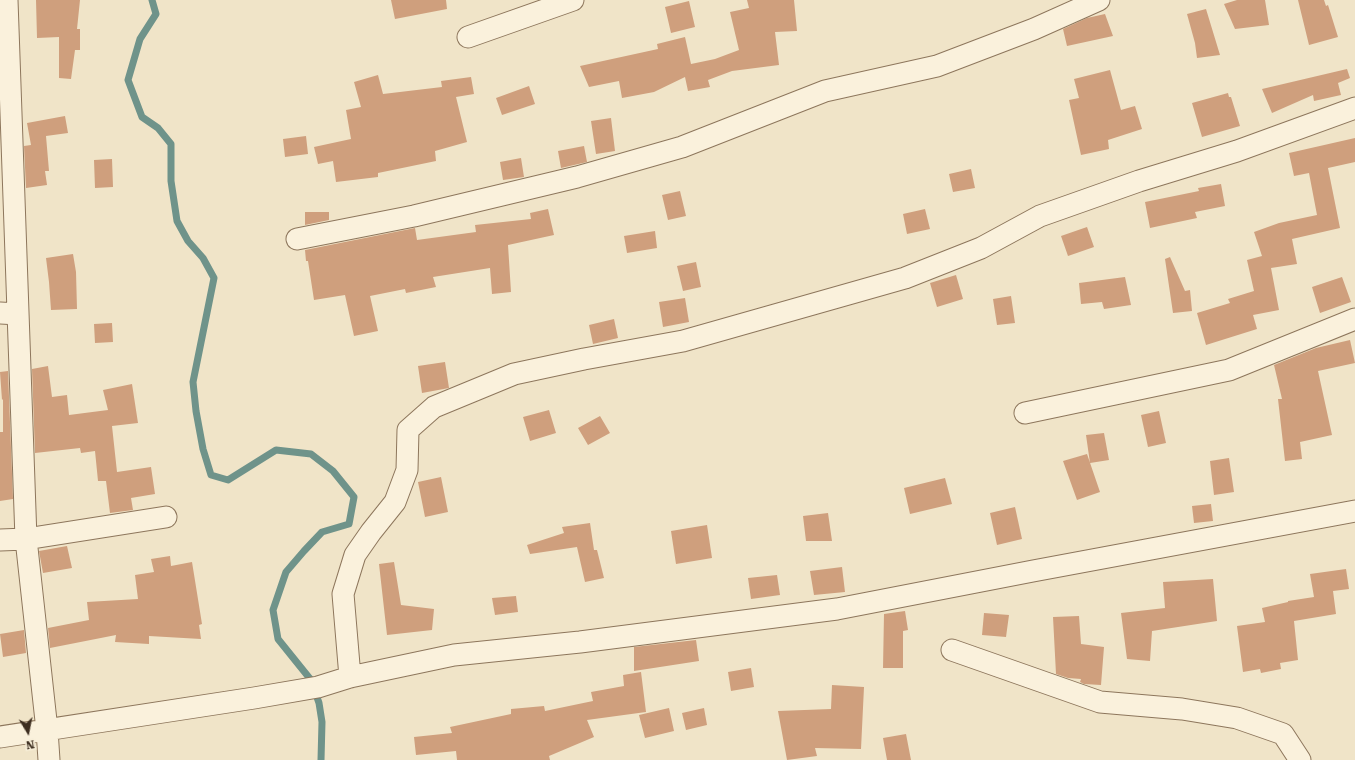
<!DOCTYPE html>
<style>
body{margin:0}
#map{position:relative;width:1355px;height:760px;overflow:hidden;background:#f0e4c8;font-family:"Roboto Serif",serif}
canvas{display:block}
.north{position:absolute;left:8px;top:712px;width:40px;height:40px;-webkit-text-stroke:3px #f7eed8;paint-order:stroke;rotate:170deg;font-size:11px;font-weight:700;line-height:16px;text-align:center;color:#3d2e20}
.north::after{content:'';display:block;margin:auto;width:14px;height:18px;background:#3d2e20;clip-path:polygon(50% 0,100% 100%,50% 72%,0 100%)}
</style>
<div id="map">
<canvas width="1355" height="760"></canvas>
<div class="north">N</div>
</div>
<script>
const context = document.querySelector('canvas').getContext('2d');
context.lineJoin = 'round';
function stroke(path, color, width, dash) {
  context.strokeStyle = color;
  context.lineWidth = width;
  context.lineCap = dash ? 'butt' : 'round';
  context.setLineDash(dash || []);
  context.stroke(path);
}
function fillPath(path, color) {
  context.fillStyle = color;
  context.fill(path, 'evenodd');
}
stroke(new Path2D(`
 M 152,0 L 156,14 L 140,39 L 128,80 L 142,117 L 158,128 L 171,144 L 171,181 L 177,221 L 188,241 L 203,258 L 214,278 L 193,382 L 196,411 L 203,449 L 211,475 L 228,480 L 276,450 L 311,454 L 333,471 L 354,497 L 349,524 L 322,532 L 304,551 L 286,572 L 273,610 L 278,639 L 311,680 L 319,703 L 322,722 L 321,760`), '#6f938a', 7);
fillPath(new Path2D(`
 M 36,0 L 80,0 L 77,29 L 80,29 L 80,50 L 75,50 L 71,79 L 59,78 L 59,37 L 37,38 Z
 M 391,0 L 446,0 L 447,9 L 395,19 Z
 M 747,0 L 794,0 L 797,31 L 775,32 L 779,65 L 732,71 L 708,80 L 710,87 L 688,91 L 685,77 L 654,92 L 622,98 L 619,81 L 589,87 L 580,66 L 658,49 L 657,44 L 685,37 L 691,64 L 715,59 L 739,50 L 730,12 L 749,8 Z
 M 1237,0 L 1265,0 L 1269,25 L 1235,29 L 1224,4 Z
 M 1298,0 L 1324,0 L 1326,6 L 1328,5 L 1338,37 L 1309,45 Z
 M 689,1 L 695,27 L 671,33 L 665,7 Z
 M 1206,9 L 1220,55 L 1197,58 L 1195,43 L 1187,14 Z
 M 1105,14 L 1113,36 L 1067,46 L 1063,29 L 1087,18 Z
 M 1347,69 L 1350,78 L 1338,83 L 1341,95 L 1314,101 L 1313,95 L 1272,113 L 1262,89 Z
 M 1110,70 L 1121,110 L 1135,106 L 1142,129 L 1108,140 L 1109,149 L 1081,155 L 1069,100 L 1079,98 L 1074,79 Z
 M 378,75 L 383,94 L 442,87 L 441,81 L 471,77 L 474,94 L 456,97 L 467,142 L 435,151 L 436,161 L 378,173 L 378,177 L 336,182 L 333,161 L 318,164 L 314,147 L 351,139 L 346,110 L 361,107 L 354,82 Z
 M 529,86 L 535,104 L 502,115 L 496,98 Z
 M 1228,93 L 1229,97 L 1231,97 L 1240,126 L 1202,137 L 1192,103 Z
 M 65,116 L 68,133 L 46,136 L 49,171 L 45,171 L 47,185 L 26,188 L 24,146 L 31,145 L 27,123 Z
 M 611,118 L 615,151 L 596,154 L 591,121 Z
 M 306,136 L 308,154 L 285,157 L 283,139 Z
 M 1355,138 L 1355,162 L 1328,168 L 1340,228 L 1292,239 L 1297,264 L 1271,268 L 1279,310 L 1253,315 L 1257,329 L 1206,345 L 1197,313 L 1230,303 L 1228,299 L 1254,291 L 1247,260 L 1262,256 L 1254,232 L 1279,223 L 1317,215 L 1309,173 L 1294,176 L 1289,153 Z
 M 584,146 L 587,162 L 561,168 L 558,151 Z
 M 521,158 L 524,177 L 503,180 L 500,162 Z
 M 112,159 L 113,187 L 95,188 L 94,160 Z
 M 971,169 L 975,188 L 953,192 L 949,174 Z
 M 1221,184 L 1225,206 L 1195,212 L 1197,218 L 1150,228 L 1145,202 L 1199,191 L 1198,188 Z
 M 680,191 L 686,216 L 668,220 L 662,195 Z
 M 548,209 L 554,235 L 508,245 L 511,292 L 492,294 L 490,268 L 433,277 L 436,287 L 406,293 L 405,289 L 370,296 L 378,331 L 354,336 L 345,295 L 314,300 L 308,261 L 306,261 L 305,250 L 415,228 L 417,240 L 476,232 L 475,225 L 531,219 L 530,213 Z
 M 925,209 L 930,229 L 907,234 L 903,214 Z
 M 305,212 L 329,212 L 329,220 L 305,225 Z
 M 1087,227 L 1094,247 L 1068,256 L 1061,236 Z
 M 655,231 L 657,248 L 627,253 L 624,236 Z
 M 73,254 L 76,272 L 77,309 L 51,310 L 49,282 L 46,258 Z
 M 1170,257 L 1185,291 L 1190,290 L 1192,311 L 1173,313 L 1165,259 Z
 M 696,262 L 701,287 L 683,291 L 677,266 Z
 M 956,275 L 963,299 L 937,307 L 930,283 Z
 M 1125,277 L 1131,305 L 1104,309 L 1102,302 L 1081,304 L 1079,283 Z
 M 1342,277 L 1351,302 L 1320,313 L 1312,287 Z
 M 1011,296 L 1015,323 L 997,325 L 993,299 Z
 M 685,298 L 689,322 L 663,327 L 659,302 Z
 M 614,319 L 618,338 L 593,344 L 589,325 Z
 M 112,323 L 113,342 L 95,343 L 94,324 Z
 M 1350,340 L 1355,363 L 1318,371 L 1332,435 L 1300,442 L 1302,459 L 1285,461 L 1278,399 L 1282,399 L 1274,365 L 1316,348 Z
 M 445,362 L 449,388 L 422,393 L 418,366 Z
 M 48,366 L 52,397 L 67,395 L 69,415 L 108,410 L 103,390 L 132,384 L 138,423 L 112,426 L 117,472 L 151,467 L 155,494 L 131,498 L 133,510 L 110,513 L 106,481 L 98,481 L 95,451 L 81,453 L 80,448 L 35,453 L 32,369 Z
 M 8,371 L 13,499 L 0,501 L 0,432 L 3,432 L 3,399 L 2,400 L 0,372 Z
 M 549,410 L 556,433 L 530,441 L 523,417 Z
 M 1159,411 L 1166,443 L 1148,447 L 1141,415 Z
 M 600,416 L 610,433 L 588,445 L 578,428 Z
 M 1104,433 L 1109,460 L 1090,463 L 1086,435 Z
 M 1087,454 L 1100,492 L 1077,500 L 1063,461 Z
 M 1229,458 L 1234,492 L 1214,495 L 1210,461 Z
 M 441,477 L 448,512 L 425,517 L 418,482 Z
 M 945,478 L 952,504 L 910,514 L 904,488 Z
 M 1211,504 L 1213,521 L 1194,523 L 1192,506 Z
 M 1015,507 L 1022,539 L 997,545 L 990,513 Z
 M 828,513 L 832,541 L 806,541 L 803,516 Z
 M 590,523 L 594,550 L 597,550 L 604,578 L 585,582 L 577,547 L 530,554 L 527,545 L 564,533 L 562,527 Z
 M 707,525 L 712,558 L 676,564 L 671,531 Z
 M 67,546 L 72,568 L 43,573 L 39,551 Z
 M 170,556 L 171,566 L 192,562 L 202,624 L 199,625 L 201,639 L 149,636 L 149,644 L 115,642 L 116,635 L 50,648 L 48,628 L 89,620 L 87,602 L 138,599 L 135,575 L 154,572 L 151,559 Z
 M 394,562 L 401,605 L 434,609 L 432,630 L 387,635 L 379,564 Z
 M 842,567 L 845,592 L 814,595 L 810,571 Z
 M 1346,569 L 1349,589 L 1333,591 L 1336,614 L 1294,621 L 1298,660 L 1280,663 L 1281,669 L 1261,673 L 1260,669 L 1243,672 L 1237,626 L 1265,622 L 1262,608 L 1288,602 L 1288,601 L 1314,597 L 1310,574 Z
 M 777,575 L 780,595 L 751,599 L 748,578 Z
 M 1213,579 L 1217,621 L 1152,631 L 1150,661 L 1127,659 L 1121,613 L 1165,608 L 1163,582 Z
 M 516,596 L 518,612 L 495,615 L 492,598 Z
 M 905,611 L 908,630 L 903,631 L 903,668 L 883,668 L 884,614 Z
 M 984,613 L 1009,615 L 1006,637 L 982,635 Z
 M 1079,616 L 1081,644 L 1104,647 L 1101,685 L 1084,684 L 1080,682 L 1081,679 L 1068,678 L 1056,674 L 1053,617 Z
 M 24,630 L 26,653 L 3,657 L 0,634 Z
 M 696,640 L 699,661 L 634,671 L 634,647 Z
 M 751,668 L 754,687 L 731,691 L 728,672 Z
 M 641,672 L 646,712 L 587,720 L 594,737 L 549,756 L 550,760 L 457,760 L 456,751 L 416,755 L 414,737 L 452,733 L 450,727 L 511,714 L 511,709 L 544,706 L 545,711 L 593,701 L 591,692 L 624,686 L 623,675 Z
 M 832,685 L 864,687 L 861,749 L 815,748 L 817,756 L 787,760 L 778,711 L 831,709 Z
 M 669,708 L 674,731 L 645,738 L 639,715 Z
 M 704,708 L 707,725 L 686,730 L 682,713 Z
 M 906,734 L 911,760 L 887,760 L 883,738 Z`), '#cf9f7d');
const street = new Path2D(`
 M 7,0 L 26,539 L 47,730 L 49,760
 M 468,37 L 573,0
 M 297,239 L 414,216 L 577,177 L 682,147 L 825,91 L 937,66 L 1034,29 L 1099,0
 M 0,313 L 18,314
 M 1025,413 L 1229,370 L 1355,319
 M 0,540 L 26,539 L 166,517
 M 952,650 L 1100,702 L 1182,709 L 1237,718 L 1283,734 L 1300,760
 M 350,677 L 343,594 L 355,555 L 371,532 L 395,502 L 407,470 L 408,430 L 434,407 L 514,374 L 584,359 L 683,341 L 905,278 L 981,248 L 1040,216 L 1139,181 L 1237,151 L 1355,108
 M 0,737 L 254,698 L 318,687 L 350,677 L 454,655 L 580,642 L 837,609 L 1033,571 L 1355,511`);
stroke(street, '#8d765c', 23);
stroke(street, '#faf1dc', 21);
</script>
